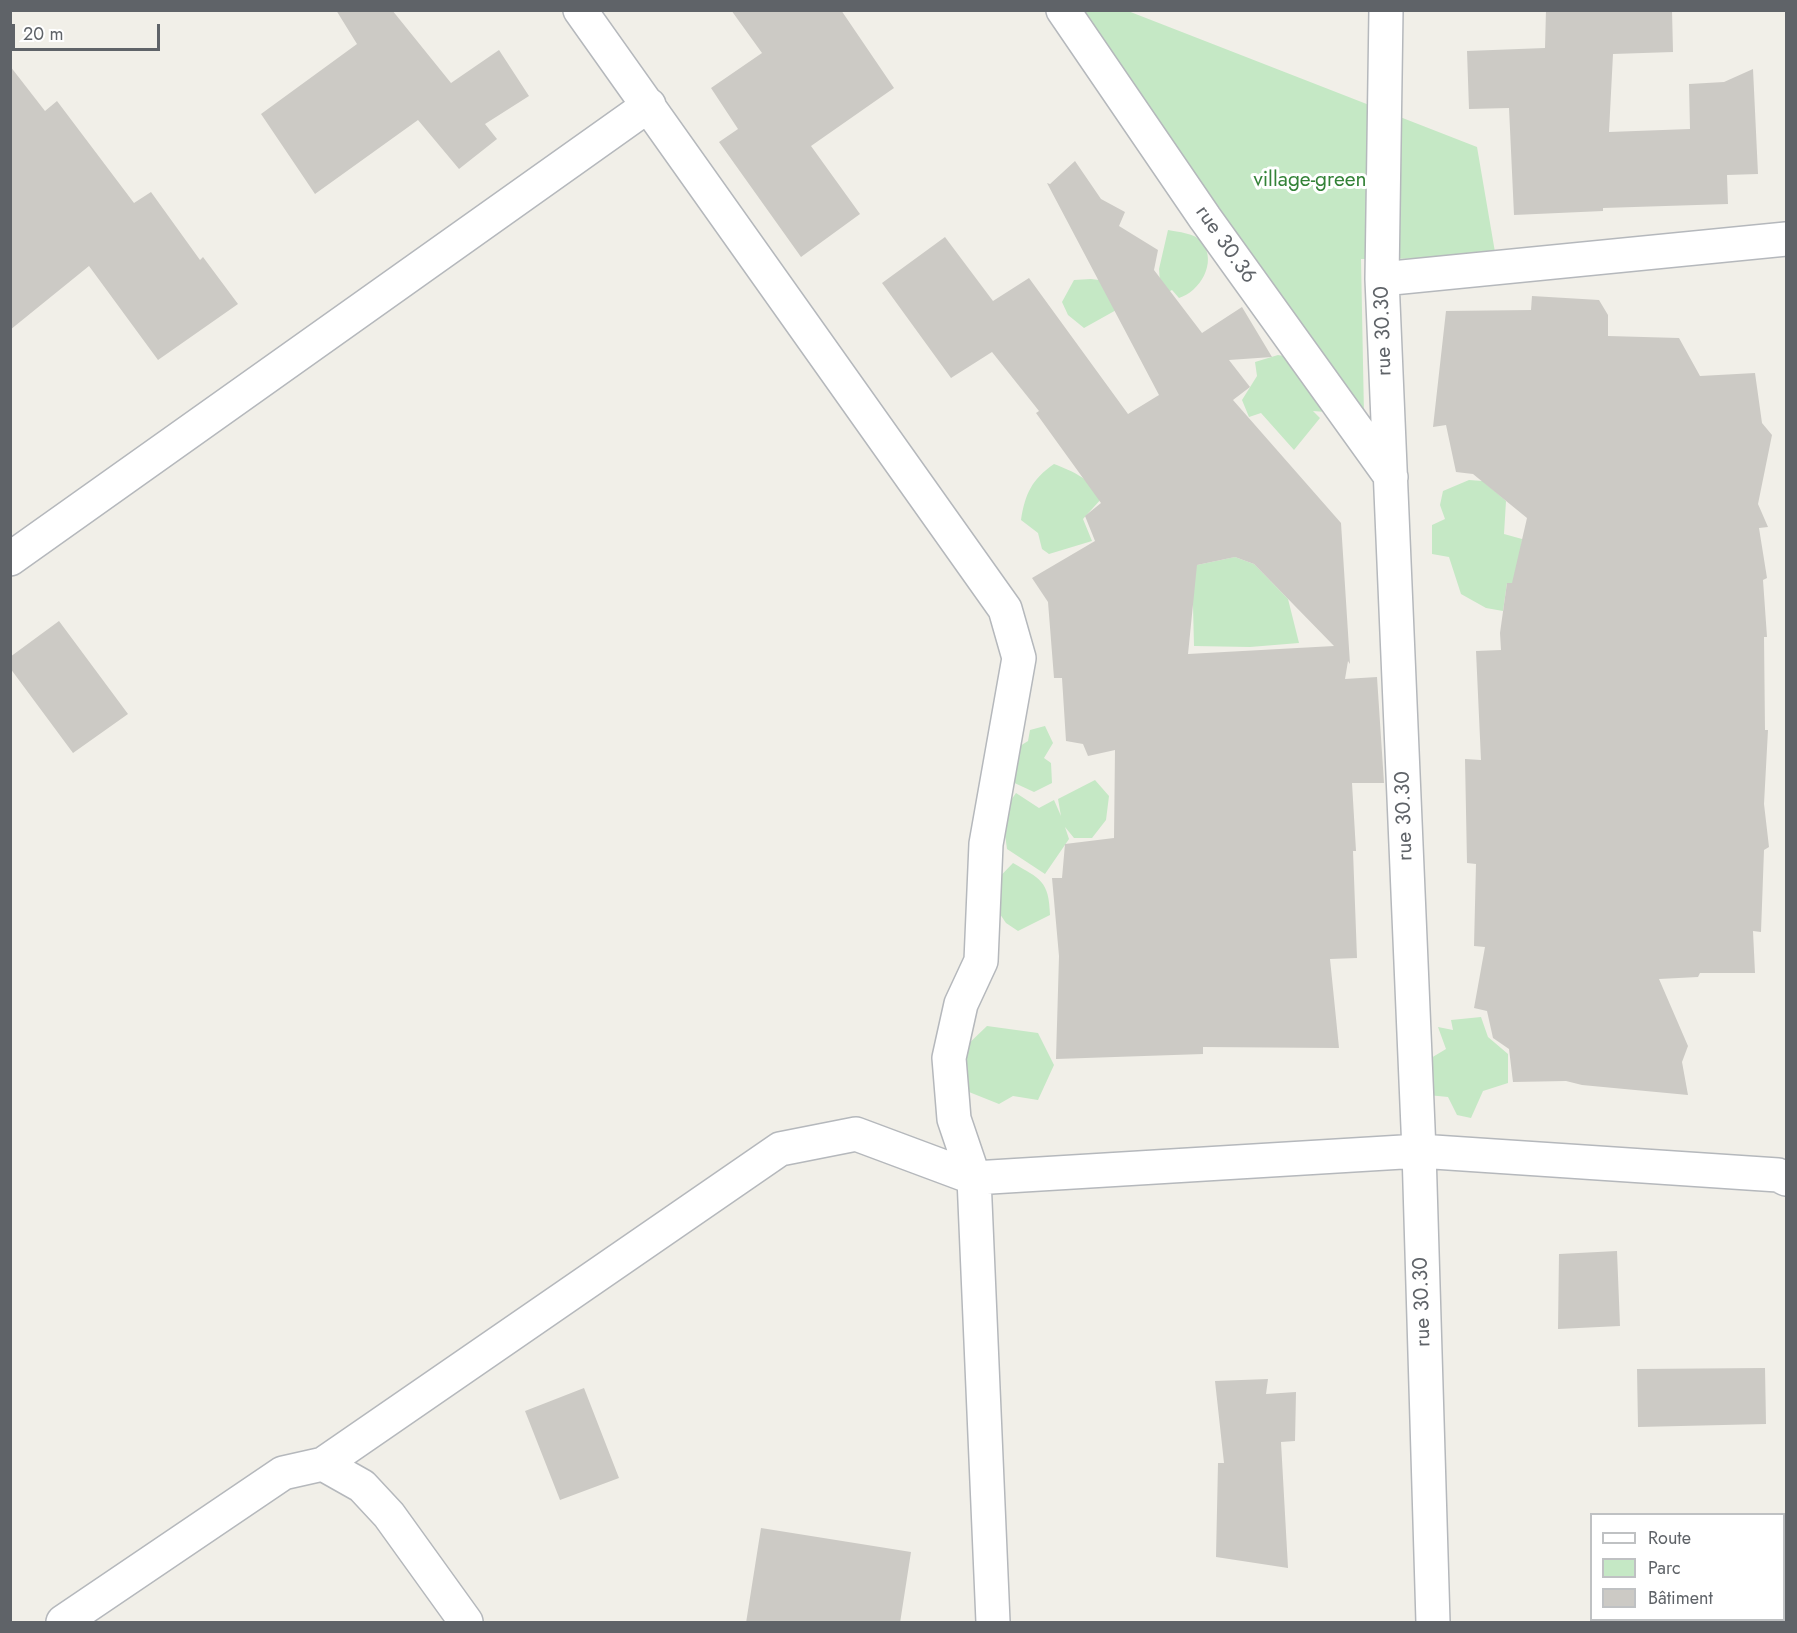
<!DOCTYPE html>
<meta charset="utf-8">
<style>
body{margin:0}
#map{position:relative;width:1797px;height:1633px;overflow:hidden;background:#f1efe8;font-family:Jost,sans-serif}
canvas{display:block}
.frame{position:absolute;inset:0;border:12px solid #5f6368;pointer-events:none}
.legend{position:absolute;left:1590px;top:1513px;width:195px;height:108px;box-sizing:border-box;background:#fff;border:2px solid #bfc1c3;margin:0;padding:8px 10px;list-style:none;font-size:18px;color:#5f6368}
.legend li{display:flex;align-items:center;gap:12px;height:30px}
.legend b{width:30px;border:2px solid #bfc1c3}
.scale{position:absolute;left:12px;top:24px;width:148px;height:27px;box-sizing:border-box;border:3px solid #5f6368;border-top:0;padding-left:8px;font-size:18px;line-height:21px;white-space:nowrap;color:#5f6368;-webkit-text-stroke:4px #fff;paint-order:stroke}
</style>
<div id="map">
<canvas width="1797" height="1633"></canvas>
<div class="frame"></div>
<ul class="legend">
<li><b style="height:8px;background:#fff"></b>Route</li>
<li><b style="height:16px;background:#c5e8c5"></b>Parc</li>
<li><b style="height:16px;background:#cccac5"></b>Bâtiment</li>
</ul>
<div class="scale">20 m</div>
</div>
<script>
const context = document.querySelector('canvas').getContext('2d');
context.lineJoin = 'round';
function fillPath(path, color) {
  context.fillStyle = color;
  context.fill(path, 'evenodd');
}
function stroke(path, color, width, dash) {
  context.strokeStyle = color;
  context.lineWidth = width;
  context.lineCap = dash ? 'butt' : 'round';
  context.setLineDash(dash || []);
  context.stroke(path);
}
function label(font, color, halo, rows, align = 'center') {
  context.font = font + ' Jost,sans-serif';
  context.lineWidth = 6;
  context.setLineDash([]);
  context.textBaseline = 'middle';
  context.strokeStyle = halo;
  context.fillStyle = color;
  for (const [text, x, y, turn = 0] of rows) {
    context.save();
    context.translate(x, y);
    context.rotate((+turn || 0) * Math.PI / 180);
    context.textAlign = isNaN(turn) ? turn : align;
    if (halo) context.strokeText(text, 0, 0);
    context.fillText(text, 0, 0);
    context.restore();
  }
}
fillPath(new Path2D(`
 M 1082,11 L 1128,11 L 1477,147 L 1496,258 L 1361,259 L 1364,415 L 1080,22 Z
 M 1168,230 C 1178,232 1195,233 1202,242 C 1218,263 1199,292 1179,298 L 1172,290 L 1161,296 L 1159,269 Z
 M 1091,279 L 1107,281 L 1118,309 L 1084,328 L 1068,315 L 1062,302 L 1074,280 Z
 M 1278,355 L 1307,360 L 1326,412 L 1313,411 L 1320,418 L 1294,450 L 1261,413 L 1249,417 L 1242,400 L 1257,376 L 1255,362 Z
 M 1054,464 C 1072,471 1093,480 1102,498 L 1083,519 L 1092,541 L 1049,554 L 1042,549 L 1038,533 L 1021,520 C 1025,494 1032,479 1054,464 Z
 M 1469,480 L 1483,481 L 1506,501 L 1504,534 L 1522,539 L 1519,584 L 1507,583 L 1503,611 L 1486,608 L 1461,594 L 1449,557 L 1432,554 L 1432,525 L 1445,519 L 1440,505 L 1443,491 Z
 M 1235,557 L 1254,564 L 1288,599 L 1299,643 L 1250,647 L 1194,646 L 1192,566 Z
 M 1045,726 L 1053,743 L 1044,758 L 1051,763 L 1052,783 L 1034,792 L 1008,780 L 1012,751 L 1028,741 L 1030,730 Z
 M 1095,780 L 1109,796 L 1106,820 L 1092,838 L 1074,838 L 1065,827 L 1069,839 L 1045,874 L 1007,849 L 1002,813 L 1016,793 L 1039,808 L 1054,800 L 1061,816 L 1058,799 Z
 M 1013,863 C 1040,879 1049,880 1050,915 L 1018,931 L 1006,923 L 985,892 Z
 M 1481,1017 L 1488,1037 L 1508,1054 L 1508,1083 L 1483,1091 L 1471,1118 L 1457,1115 L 1448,1097 L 1428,1095 L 1431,1058 L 1446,1049 L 1438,1027 L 1453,1030 L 1451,1020 Z
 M 987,1026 L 1038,1033 L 1054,1065 L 1038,1100 L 1013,1096 L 999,1104 L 964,1090 L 963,1049 Z`), '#c5e8c5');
fillPath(new Path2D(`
 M 336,10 L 392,10 L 451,83 L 499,50 L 529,96 L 485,124 L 497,139 L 459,169 L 418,120 L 315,194 L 261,114 L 357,44 Z
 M 731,10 L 841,10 L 894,88 L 811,146 L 860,214 L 801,257 L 719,142 L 738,129 L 711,88 L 762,53 Z
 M 1546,10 L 1672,10 L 1673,52 L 1613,54 L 1609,132 L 1690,129 L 1689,84 L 1724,82 L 1753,69 L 1758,174 L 1727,175 L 1728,204 L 1603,208 L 1603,211 L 1514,215 L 1509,108 L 1469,109 L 1467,51 L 1545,48 Z
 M 10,66 L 45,111 L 57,101 L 134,203 L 151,192 L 200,260 L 203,257 L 238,304 L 158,360 L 89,266 L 10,330 Z
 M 1075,161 L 1101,199 L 1125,212 L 1119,226 L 1158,250 L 1154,270 L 1202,333 L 1242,307 L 1272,357 L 1229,360 L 1250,387 L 1233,400 L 1341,523 L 1350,664 L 1348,661 L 1345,679 L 1377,677 L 1384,783 L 1352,783 L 1356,851 L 1353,851 L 1357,958 L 1330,959 L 1339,1048 L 1203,1047 L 1203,1054 L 1056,1059 L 1059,956 L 1052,878 L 1062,878 L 1065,844 L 1114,838 L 1115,750 L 1088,756 L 1083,744 L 1066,741 L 1062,678 L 1054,678 L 1048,602 L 1032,578 L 1095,541 L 1085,516 L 1101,503 L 1036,413 L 1039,411 L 992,352 L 951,378 L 882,283 L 945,237 L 993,301 L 1029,278 L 1128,414 L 1159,395 L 1047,183 L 1050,184 ZM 1235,557 L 1254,564 L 1334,646 L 1188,654 L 1197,565 Z
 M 1532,296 L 1599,300 L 1608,315 L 1608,336 L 1679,338 L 1700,376 L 1755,373 L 1762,423 L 1772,435 L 1758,504 L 1768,527 L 1759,528 L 1767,578 L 1763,580 L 1767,637 L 1764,637 L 1765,730 L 1768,730 L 1764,804 L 1769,847 L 1764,850 L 1761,932 L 1753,931 L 1755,973 L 1700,973 L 1698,977 L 1659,979 L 1688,1046 L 1682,1062 L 1688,1095 L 1582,1085 L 1566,1081 L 1513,1082 L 1509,1049 L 1493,1038 L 1487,1011 L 1474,1008 L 1485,947 L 1474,946 L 1476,864 L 1467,863 L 1465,759 L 1481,760 L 1476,651 L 1501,650 L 1500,633 L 1507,583 L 1512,583 L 1527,518 L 1473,474 L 1456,472 L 1446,425 L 1433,427 L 1446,311 L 1531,310 Z
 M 59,621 L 128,714 L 73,753 L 10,668 L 10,657 Z
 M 1617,1251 L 1620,1326 L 1558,1329 L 1559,1254 Z
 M 1765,1368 L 1766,1424 L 1638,1427 L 1637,1369 Z
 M 1268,1379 L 1266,1394 L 1296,1392 L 1295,1441 L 1281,1442 L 1288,1568 L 1216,1557 L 1218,1463 L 1224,1463 L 1215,1381 Z
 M 584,1388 L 619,1478 L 560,1500 L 525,1411 Z
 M 761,1528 L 911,1552 L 900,1623 L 746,1623 Z`), '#cccac5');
const minor = new Path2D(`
 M 580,10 L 1005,609 L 1019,658 L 986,844 L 981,961 L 961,1004 L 949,1058 L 954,1119 L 974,1178 L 993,1622
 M 1063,10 L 1205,218 L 1391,477
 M 1386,10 L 1382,279 L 1419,1151 L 1433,1622
 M 1382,279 L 1786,239
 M 10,559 L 649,105
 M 323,1464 L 362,1486 L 389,1515 L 466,1622
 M 63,1622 L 283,1473 L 323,1464 L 780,1149 L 856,1134 L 974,1178 L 1419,1151 L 1778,1175 L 1786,1179`);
stroke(minor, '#b5b8bc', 36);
stroke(minor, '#fff', 33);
label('21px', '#348238', '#fff', [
 ["village-green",1310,181]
]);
label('21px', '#5f6368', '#fff', [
 ["rue 30.36",1225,245,55],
 ["rue 30.30",1384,331,-92],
 ["rue 30.30",1405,816,-92],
 ["rue 30.30",1423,1302,-92]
]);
</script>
